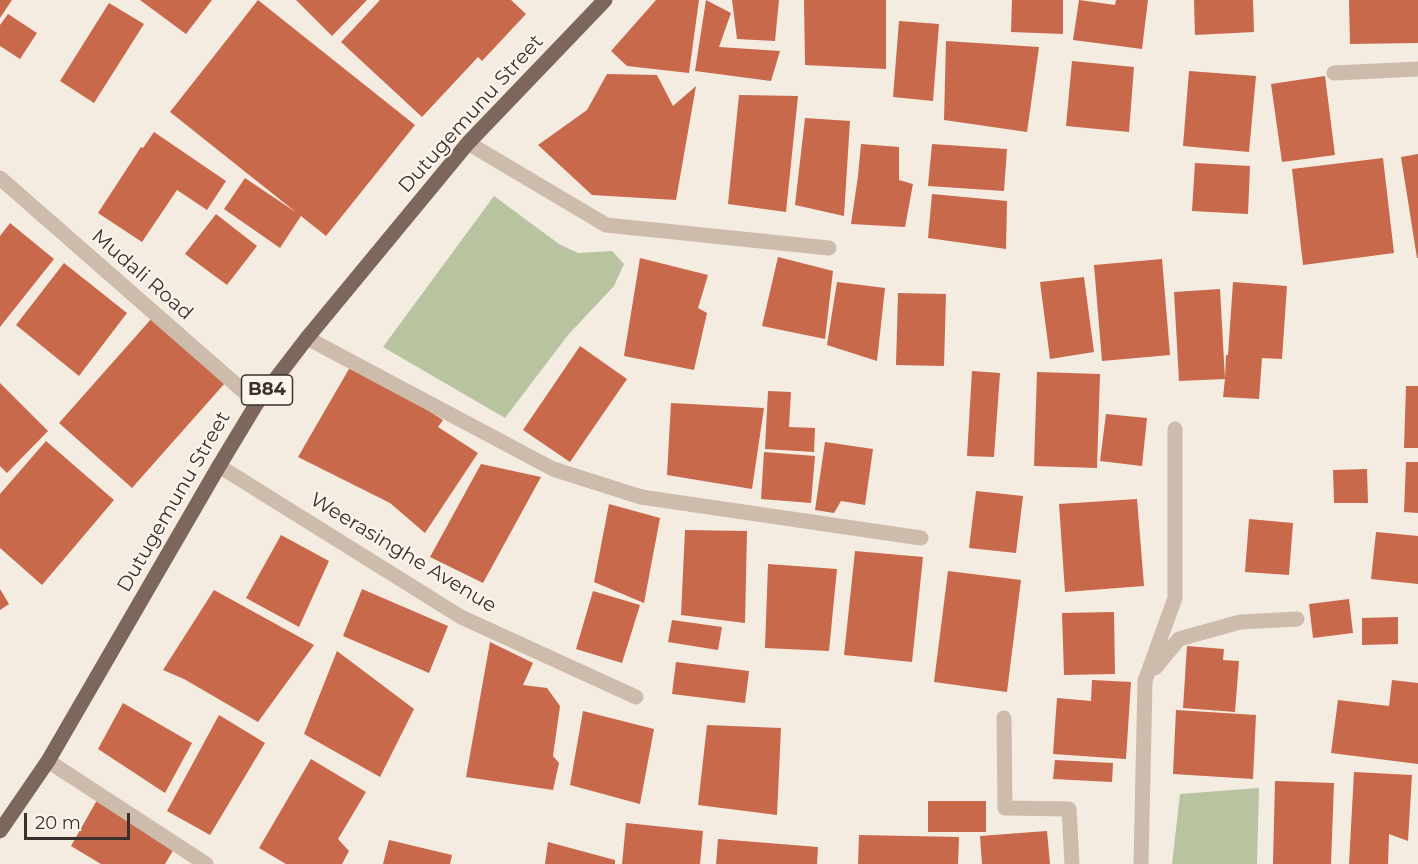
<!DOCTYPE html>
<style>
body{margin:0}
#map{position:relative;width:1418px;height:864px;overflow:hidden;background:#f4ebe1;font-family:Montserrat,sans-serif}
canvas{display:block}
.scale{position:absolute;left:24px;top:813px;width:106px;height:27px;box-sizing:border-box;border:3px solid #3b302b;border-top:0;padding-left:8px;font-size:18px;line-height:21px;white-space:nowrap;color:#3b302b;-webkit-text-stroke:4px #fbf5ee;paint-order:stroke}
</style>
<div id="map">
<canvas width="1418" height="864"></canvas>
<div class="scale">20 m</div>
</div>
<script>
const context = document.querySelector('canvas').getContext('2d');
context.lineJoin = 'round';
function fillPath(path, color) {
  context.fillStyle = color;
  context.fill(path, 'evenodd');
}
function stroke(path, color, width, dash) {
  context.strokeStyle = color;
  context.lineWidth = width;
  context.lineCap = dash ? 'butt' : 'round';
  context.setLineDash(dash || []);
  context.stroke(path);
}
function label(font, color, halo, rows, align = 'center') {
  context.font = font + ' Montserrat,sans-serif';
  context.lineWidth = 4.5;
  context.setLineDash([]);
  context.textBaseline = 'middle';
  context.strokeStyle = halo;
  context.fillStyle = color;
  for (const [text, x, y, turn = 0] of rows) {
    context.save();
    context.translate(x, y);
    context.rotate((+turn || 0) * Math.PI / 180);
    context.textAlign = isNaN(turn) ? turn : align;
    if (halo) context.strokeText(text, 0, 0);
    context.fillText(text, 0, 0);
    context.restore();
  }
}
fillPath(new Path2D(`
 M 494,196 L 559,244 L 578,253 L 612,251 L 624,264 L 614,286 L 568,335 L 505,418 L 383,347 Z
 M 1259,788 L 1257,864 L 1172,864 L 1180,794 Z`), '#b8c4a0');
fillPath(new Path2D(`
 M 0,0 L 12,0 L 0,18 Z
 M 140,0 L 212,0 L 186,34 Z
 M 258,0 L 415,125 L 326,236 L 301,216 L 280,248 L 224,209 L 245,178 L 297,213 L 170,112 Z
 M 296,0 L 367,0 L 332,36 Z
 M 380,0 L 511,0 L 526,14 L 482,61 L 478,57 L 422,117 L 341,42 Z
 M 656,0 L 699,0 L 689,73 L 627,66 L 611,51 Z
 M 706,0 L 731,13 L 719,47 L 780,51 L 771,81 L 695,71 Z
 M 732,0 L 779,0 L 775,41 L 737,39 Z
 M 804,0 L 886,0 L 886,69 L 805,65 Z
 M 1012,0 L 1063,0 L 1063,34 L 1011,32 Z
 M 1079,0 L 1115,5 L 1116,0 L 1148,0 L 1142,49 L 1073,40 Z
 M 1194,0 L 1253,0 L 1254,32 L 1195,35 Z
 M 1349,0 L 1418,0 L 1418,43 L 1350,44 Z
 M 109,3 L 144,24 L 94,103 L 60,81 Z
 M 8,14 L 37,33 L 20,59 L 0,46 L 0,25 Z
 M 899,21 L 939,24 L 933,101 L 893,97 Z
 M 946,41 L 1039,47 L 1027,132 L 944,120 Z
 M 1072,61 L 1134,67 L 1129,132 L 1066,126 Z
 M 1189,71 L 1256,76 L 1249,152 L 1183,146 Z
 M 607,74 L 657,75 L 673,106 L 696,86 L 676,200 L 592,195 L 538,145 L 587,110 Z
 M 1325,76 L 1335,155 L 1282,162 L 1271,84 Z
 M 739,95 L 798,96 L 786,212 L 728,204 Z
 M 805,118 L 850,121 L 844,216 L 795,205 Z
 M 154,132 L 226,181 L 207,210 L 177,190 L 142,242 L 98,213 L 141,147 L 143,148 Z
 M 861,144 L 899,147 L 899,180 L 913,184 L 905,227 L 851,224 L 858,176 Z
 M 932,144 L 1007,149 L 1004,191 L 928,186 Z
 M 1418,154 L 1418,258 L 1417,258 L 1401,157 Z
 M 1383,158 L 1394,253 L 1303,265 L 1292,169 Z
 M 1195,163 L 1250,166 L 1248,214 L 1192,211 Z
 M 932,194 L 1007,201 L 1006,249 L 928,238 Z
 M 216,214 L 257,246 L 227,285 L 185,254 Z
 M 10,223 L 54,259 L 0,327 L 0,236 Z
 M 778,257 L 833,271 L 825,339 L 762,326 Z
 M 640,258 L 708,275 L 698,308 L 707,313 L 694,370 L 624,356 Z
 M 1162,259 L 1170,355 L 1102,361 L 1094,265 Z
 M 64,263 L 127,313 L 79,376 L 16,325 Z
 M 1084,277 L 1094,352 L 1050,359 L 1040,282 Z
 M 837,282 L 885,288 L 877,361 L 827,345 Z
 M 1233,282 L 1287,286 L 1282,359 L 1262,358 L 1259,399 L 1223,397 L 1225,379 L 1179,381 L 1174,292 L 1220,289 L 1225,379 L 1226,355 L 1228,355 Z
 M 898,293 L 946,294 L 944,366 L 896,365 Z
 M 152,318 L 225,383 L 132,488 L 59,423 Z
 M 580,346 L 627,379 L 570,462 L 523,430 Z
 M 353,362 L 443,420 L 438,427 L 478,453 L 425,533 L 390,503 L 298,457 Z
 M 972,371 L 1000,373 L 994,457 L 967,456 Z
 M 1037,372 L 1100,374 L 1097,468 L 1034,466 Z
 M 0,383 L 48,431 L 7,473 L 0,466 Z
 M 1406,386 L 1418,386 L 1418,448 L 1404,448 Z
 M 768,391 L 791,392 L 789,427 L 815,428 L 814,452 L 765,449 Z
 M 671,403 L 764,408 L 752,489 L 667,475 Z
 M 1106,414 L 1147,418 L 1142,466 L 1100,461 Z
 M 46,441 L 114,500 L 42,585 L 0,548 L 0,494 Z
 M 825,442 L 873,449 L 865,505 L 841,501 L 834,513 L 815,510 Z
 M 764,452 L 815,456 L 811,503 L 761,499 Z
 M 1406,462 L 1418,462 L 1418,513 L 1404,512 Z
 M 481,464 L 541,477 L 483,583 L 430,557 Z
 M 1367,469 L 1368,503 L 1334,503 L 1333,470 Z
 M 976,491 L 1023,496 L 1016,553 L 969,548 Z
 M 1137,499 L 1144,586 L 1065,592 L 1059,504 Z
 M 609,504 L 660,518 L 644,603 L 594,582 Z
 M 1249,519 L 1293,523 L 1289,575 L 1245,572 Z
 M 685,530 L 747,531 L 745,623 L 681,615 Z
 M 1376,532 L 1418,536 L 1418,584 L 1371,579 Z
 M 281,535 L 329,561 L 299,627 L 246,598 Z
 M 855,551 L 923,557 L 912,662 L 844,655 Z
 M 768,564 L 837,569 L 829,651 L 765,648 Z
 M 948,571 L 1021,580 L 1007,692 L 934,682 Z
 M 0,589 L 9,604 L 0,610 Z
 M 362,589 L 448,626 L 429,673 L 343,636 Z
 M 214,590 L 314,645 L 258,722 L 184,679 L 163,670 Z
 M 593,591 L 640,605 L 622,663 L 576,649 Z
 M 1349,599 L 1353,633 L 1313,638 L 1309,604 Z
 M 1114,612 L 1115,674 L 1064,675 L 1062,613 Z
 M 1398,617 L 1398,644 L 1362,645 L 1362,618 Z
 M 672,620 L 722,627 L 718,650 L 668,642 Z
 M 490,642 L 533,663 L 523,685 L 547,688 L 560,706 L 553,756 L 559,763 L 553,790 L 466,777 Z
 M 1187,646 L 1224,649 L 1223,660 L 1239,661 L 1235,712 L 1183,708 Z
 M 337,651 L 414,709 L 380,777 L 304,734 Z
 M 676,662 L 749,671 L 745,703 L 672,694 Z
 M 1092,680 L 1131,682 L 1126,759 L 1053,754 L 1057,698 L 1091,701 Z
 M 1392,680 L 1418,683 L 1418,764 L 1331,753 L 1338,700 L 1389,706 Z
 M 123,703 L 192,743 L 165,793 L 98,749 Z
 M 1176,710 L 1256,715 L 1253,779 L 1173,774 Z
 M 583,711 L 654,729 L 640,804 L 570,785 Z
 M 219,715 L 265,743 L 210,835 L 167,811 Z
 M 707,725 L 781,728 L 777,815 L 698,805 Z
 M 311,759 L 366,792 L 338,839 L 349,851 L 342,864 L 286,864 L 259,848 Z
 M 1055,760 L 1113,763 L 1112,782 L 1053,779 Z
 M 1354,772 L 1412,775 L 1408,841 L 1389,834 L 1388,864 L 1349,864 Z
 M 1275,781 L 1334,783 L 1331,864 L 1273,864 Z
 M 101,793 L 180,839 L 165,864 L 101,864 L 71,846 Z
 M 928,801 L 986,801 L 986,832 L 928,832 Z
 M 626,823 L 703,831 L 700,864 L 622,864 Z
 M 1047,831 L 1050,864 L 982,864 L 980,836 Z
 M 859,835 L 959,837 L 958,864 L 858,864 Z
 M 718,839 L 818,847 L 817,864 L 716,864 Z
 M 389,840 L 452,855 L 450,864 L 383,864 Z
 M 548,842 L 615,860 L 615,864 L 545,864 Z`), '#c8694b');
stroke(new Path2D(`
 M 1334,73 L 1418,69
 M 468,143 L 606,225 L 829,248
 M 0,178 L 257,403
 M 307,338 L 553,469 L 641,497 L 921,538
 M 219,466 L 461,617 L 636,697
 M 1155,668 L 1179,639 L 1240,622 L 1297,619
 M 1004,718 L 1005,808 L 1069,809 L 1072,864
 M 48,761 L 206,864
 M 1141,864 L 1145,681 L 1175,598 L 1175,429`), '#cdbbac', 15);
stroke(new Path2D(`
 M 0,831 L 48,761 L 219,466 L 257,403 L 307,338 L 468,143 L 605,0`), '#7d675c', 15);
for (const [x, y, w] of [
 [267,390,51]
]) {
  const box = new Path2D();
  box.roundRect(x - w / 2, y - 15, w, 30, 4.5);
  context.fillStyle = '#fbf5ee';
  context.fill(box);
  stroke(box, '#3b302b', 1.5);
}
label('bold 18px', '#3b302b', null, [
 ["B84",267,390]
]);
label('20px', '#3b302b', '#fbf5ee', [
 ["Dutugemunu Street",471,114,-48],
 ["Mudali Road",142,275,41],
 ["Dutugemunu Street",174,502,-60],
 ["Weerasinghe Avenue",403,553,31]
]);
</script>
